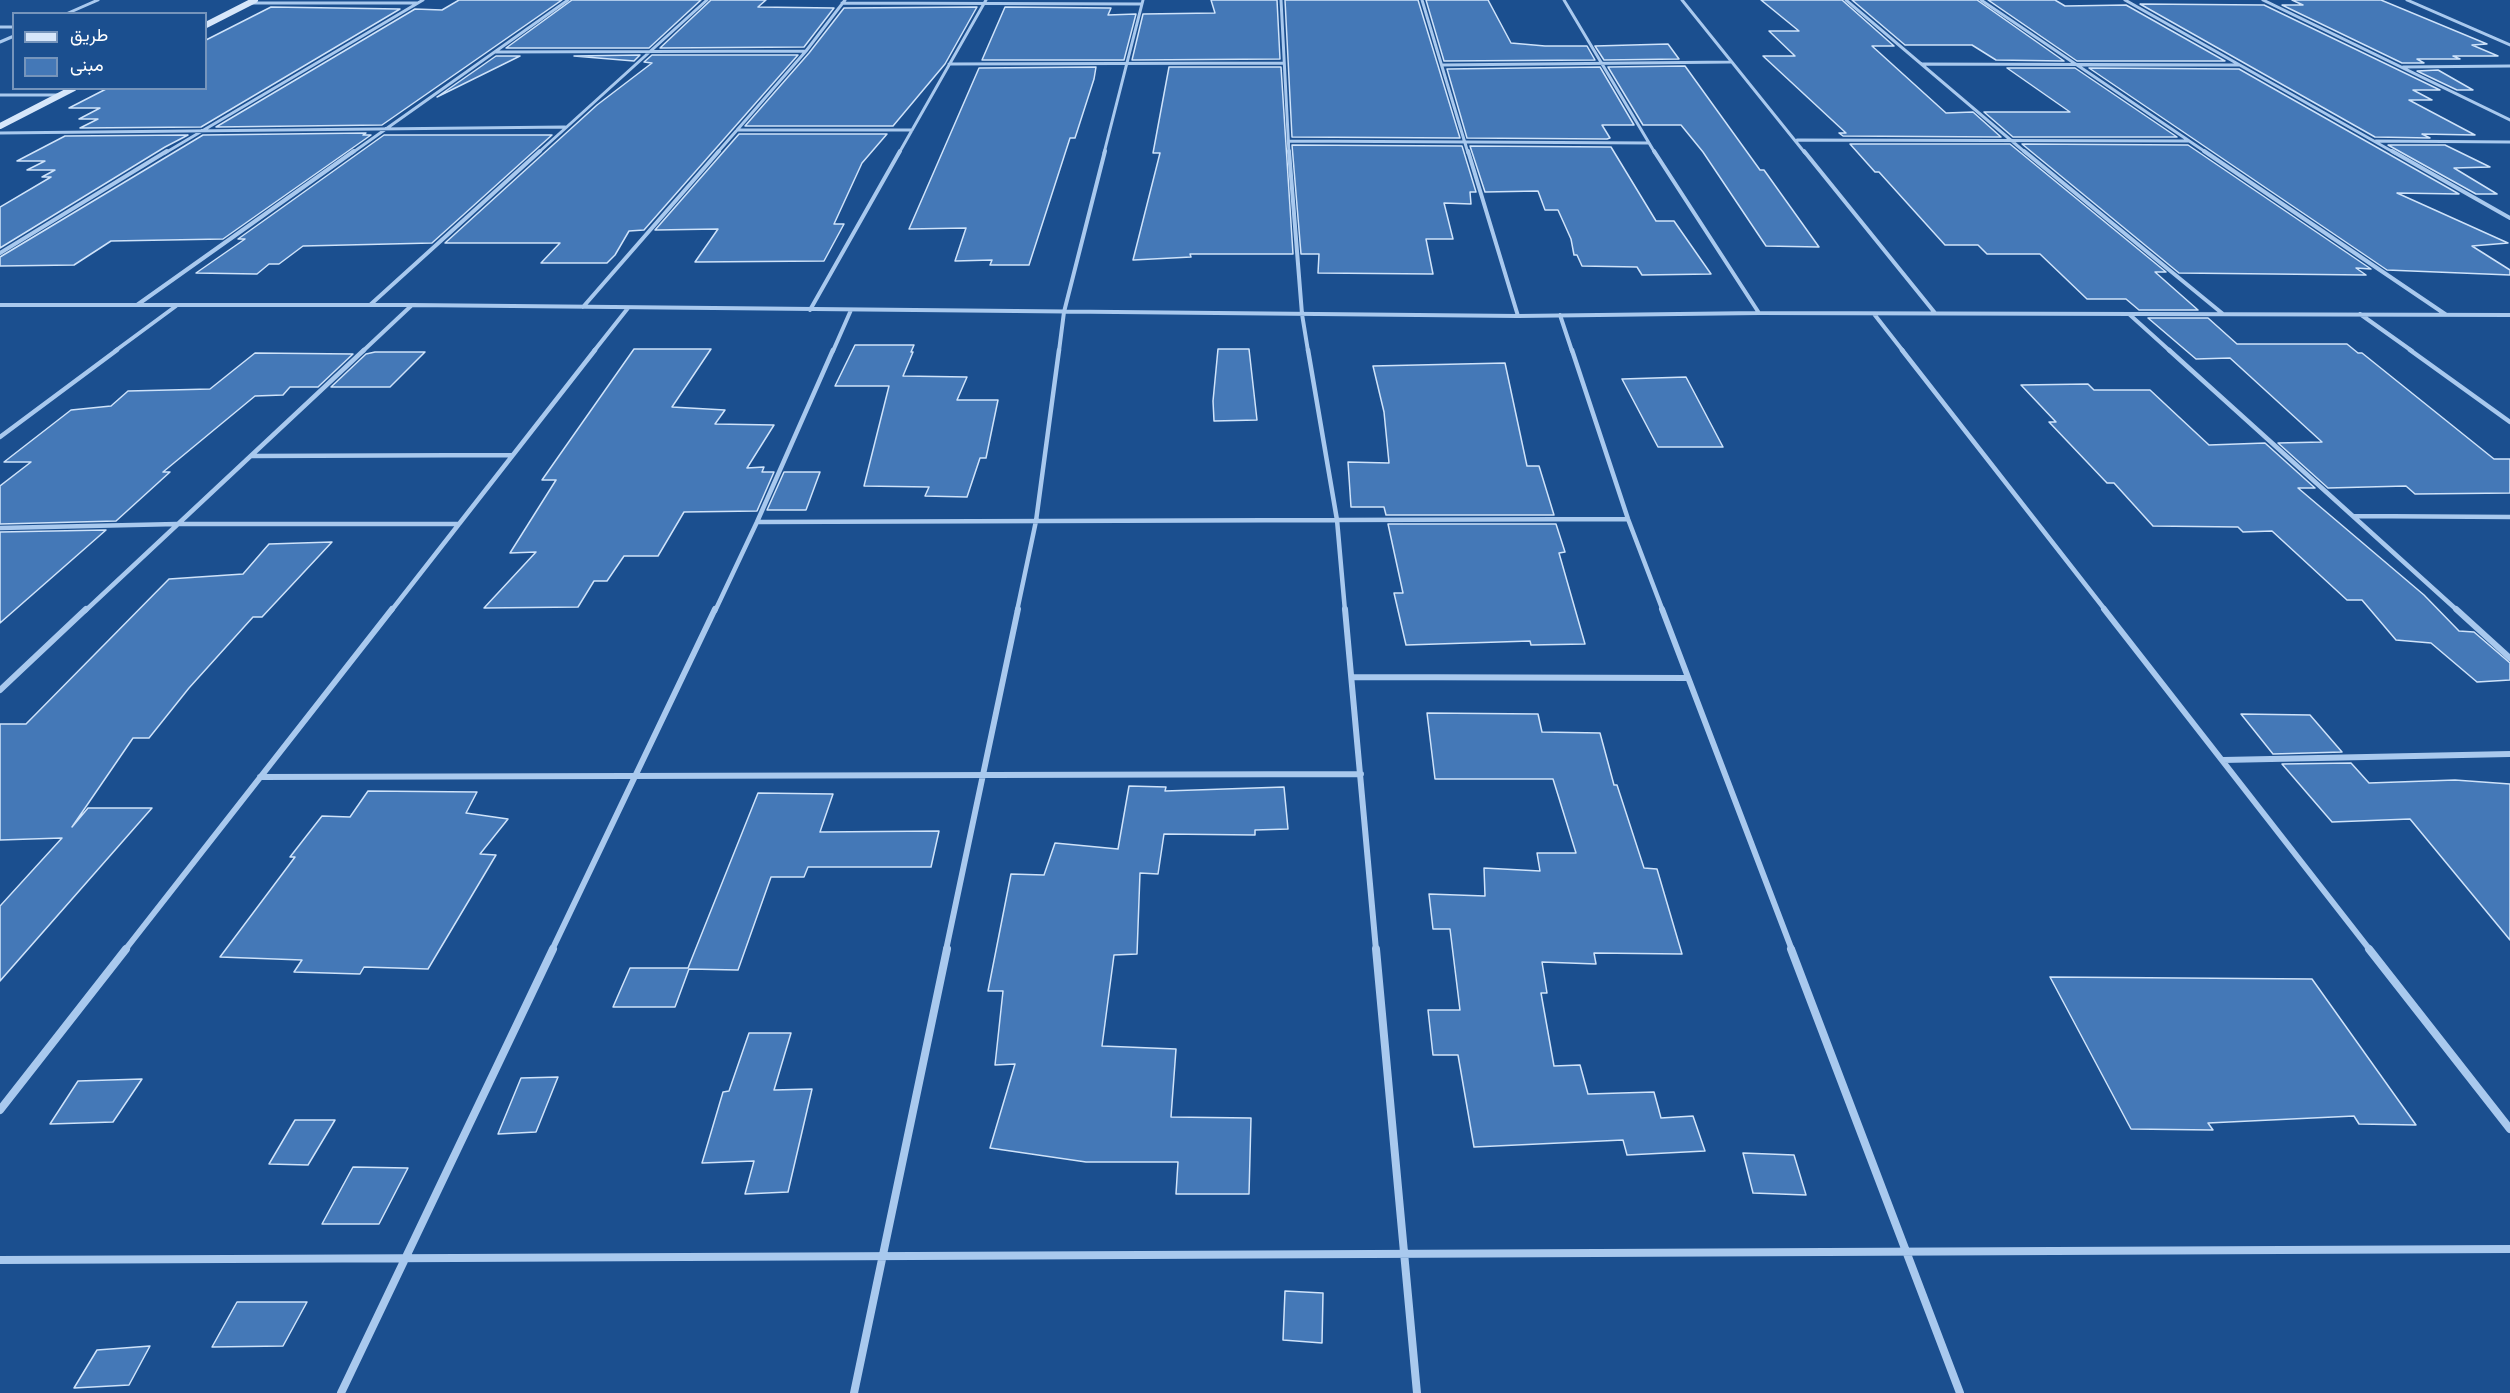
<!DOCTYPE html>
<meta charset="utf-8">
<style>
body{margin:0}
#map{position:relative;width:2510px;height:1393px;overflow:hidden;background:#1b4f8f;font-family:"Exo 2",Vazirmatn,sans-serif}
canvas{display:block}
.legend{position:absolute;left:12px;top:12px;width:195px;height:78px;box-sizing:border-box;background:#1b4f8f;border:2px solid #7695bc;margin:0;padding:8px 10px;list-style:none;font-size:18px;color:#fff}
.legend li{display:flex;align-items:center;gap:12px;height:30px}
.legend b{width:30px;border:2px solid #7695bc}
</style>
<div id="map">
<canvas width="2510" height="1393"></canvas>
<ul class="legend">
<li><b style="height:8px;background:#d6e6fa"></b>طريق</li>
<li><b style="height:16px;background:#4478b7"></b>مبنى</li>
</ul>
</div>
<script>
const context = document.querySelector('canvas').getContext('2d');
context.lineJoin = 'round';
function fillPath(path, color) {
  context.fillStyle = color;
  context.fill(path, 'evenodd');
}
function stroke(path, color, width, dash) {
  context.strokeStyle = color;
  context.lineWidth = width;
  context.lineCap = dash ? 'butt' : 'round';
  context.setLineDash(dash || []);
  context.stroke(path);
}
const building = new Path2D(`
 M 459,0 L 562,0 L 382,125 L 216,127 L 415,9 L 442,10 Z
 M 572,0 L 701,0 L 649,48 L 506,48 Z
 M 711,0 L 766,0 L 758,7 L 834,8 L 804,47 L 660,48 Z
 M 1211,0 L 1277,0 L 1280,59 L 1132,60 L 1143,14 L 1215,13 Z
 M 1285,0 L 1418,0 L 1460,138 L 1292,137 Z
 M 1426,0 L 1488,0 L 1511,43 L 1545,46 L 1587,46 L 1595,60 L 1444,61 Z
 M 1761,0 L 1842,0 L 1894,46 L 1872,46 L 1946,113 L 1973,112 L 2001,137 L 1843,136 L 1839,133 L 1846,133 L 1763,56 L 1795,56 L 1769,31 L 1799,31 Z
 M 1852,0 L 1977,0 L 2064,61 L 1996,60 L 1972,45 L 1905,45 Z
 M 1988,0 L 2055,0 L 2065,6 L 2126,5 L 2225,61 L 2077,61 Z
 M 2292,0 L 2381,0 L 2487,44 L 2472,45 L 2498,56 L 2453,56 L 2460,59 L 2417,59 L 2424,63 L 2402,63 L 2282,5 L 2303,5 Z
 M 2140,4 L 2264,5 L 2440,90 L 2413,90 L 2432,100 L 2409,100 L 2475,135 L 2422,134 L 2430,138 L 2375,137 Z
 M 271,7 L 400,9 L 201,127 L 80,128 L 98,119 L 79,119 L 100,108 L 69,108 L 108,88 L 206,88 L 206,40 Z
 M 977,7 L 945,64 L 893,126 L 745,126 L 809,53 L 844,8 Z
 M 1005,7 L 1111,8 L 1108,15 L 1136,14 L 1124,60 L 982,60 Z
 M 1668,44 L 1679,59 L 1604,60 L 1595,46 Z
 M 640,55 L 634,61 L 574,56 Z
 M 652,55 L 798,55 L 644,230 L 629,231 L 615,255 L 607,263 L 541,263 L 560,243 L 445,243 L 597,105 L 652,63 L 644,62 Z
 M 496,56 L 520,56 L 437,97 Z
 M 1685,66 L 1760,170 L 1764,170 L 1819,247 L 1766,246 L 1703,152 L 1681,125 L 1643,125 L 1608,67 Z
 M 1096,67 L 1094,79 L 1075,138 L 1070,138 L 1029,265 L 990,265 L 992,260 L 955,261 L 966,228 L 909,229 L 979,68 Z
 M 1169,67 L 1281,67 L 1293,254 L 1190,254 L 1191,257 L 1133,260 L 1160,153 L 1153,153 Z
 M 1600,67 L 1634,125 L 1602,125 L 1610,138 L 1607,139 L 1467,138 L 1447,69 Z
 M 2007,68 L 2075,68 L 2177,137 L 2013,137 L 1984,112 L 2070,112 Z
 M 2089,68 L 2239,69 L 2459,194 L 2397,193 L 2508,243 L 2472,246 L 2510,270 L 2510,275 L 2387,270 Z
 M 2438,70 L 2473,90 L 2457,90 L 2417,71 Z
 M 366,133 L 363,135 L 371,135 L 223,239 L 111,241 L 74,265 L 0,266 L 0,257 L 203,135 Z
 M 739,134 L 887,134 L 862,163 L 834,224 L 844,224 L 824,261 L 695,262 L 718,229 L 655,230 Z
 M 188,135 L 165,147 L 0,248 L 0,207 L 51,177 L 42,177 L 55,170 L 27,170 L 45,161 L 17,161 L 65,136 Z
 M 384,135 L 552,135 L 432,243 L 303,246 L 279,264 L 269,264 L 257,274 L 196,273 L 245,239 L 238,239 Z
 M 1850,144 L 2010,144 L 2166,272 L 2155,272 L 2198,310 L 2139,310 L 2126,299 L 2087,299 L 2040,254 L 1987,254 L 1978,245 L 1945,245 L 1879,172 L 1875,172 Z
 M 2022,144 L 2188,145 L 2371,269 L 2356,268 L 2366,275 L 2179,273 Z
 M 1292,145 L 1462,146 L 1476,192 L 1470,192 L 1471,204 L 1444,203 L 1453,239 L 1426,239 L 1433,274 L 1318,273 L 1319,254 L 1301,254 Z
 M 2388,145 L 2445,145 L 2490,167 L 2454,168 L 2497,194 L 2476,194 Z
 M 1470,146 L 1611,147 L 1656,221 L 1674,221 L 1711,274 L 1642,275 L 1637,267 L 1582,266 L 1577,255 L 1574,255 L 1571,239 L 1558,210 L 1545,210 L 1538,191 L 1485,192 Z
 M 2148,318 L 2208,318 L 2237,344 L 2347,344 L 2358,353 L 2362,353 L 2494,459 L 2510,459 L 2510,493 L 2415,494 L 2406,486 L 2328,488 L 2278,443 L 2322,442 L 2230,358 L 2196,359 Z
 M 855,345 L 914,345 L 911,352 L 913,352 L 903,376 L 967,377 L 957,400 L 998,400 L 986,458 L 980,458 L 967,497 L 925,496 L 929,487 L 864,486 L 889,386 L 835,386 Z
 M 634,349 L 711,349 L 672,407 L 725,410 L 715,424 L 774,425 L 747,468 L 764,467 L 762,472 L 774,472 L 757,511 L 684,512 L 658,556 L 624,556 L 607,581 L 594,581 L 578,607 L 484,608 L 536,552 L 510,553 L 556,480 L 542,480 Z
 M 1218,349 L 1249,349 L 1257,420 L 1214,421 L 1213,401 Z
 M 375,352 L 425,352 L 390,387 L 331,387 L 366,354 Z
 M 255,353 L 353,354 L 318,387 L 290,387 L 283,395 L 255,396 L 163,472 L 170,472 L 116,521 L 0,524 L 0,486 L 31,462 L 4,462 L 71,410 L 111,406 L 128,391 L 210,389 Z
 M 1505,363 L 1527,466 L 1539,466 L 1554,515 L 1386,515 L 1384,507 L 1351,507 L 1348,462 L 1389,463 L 1384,412 L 1373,366 Z
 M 1686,377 L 1723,447 L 1658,447 L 1622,379 Z
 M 2088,384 L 2094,390 L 2150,390 L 2209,445 L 2265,443 L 2315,488 L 2298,488 L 2424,595 L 2459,631 L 2474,632 L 2510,663 L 2510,680 L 2477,682 L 2431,643 L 2396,640 L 2362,600 L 2347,600 L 2272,531 L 2243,532 L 2238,527 L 2153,526 L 2114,483 L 2107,483 L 2049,422 L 2056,422 L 2021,385 Z
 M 784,472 L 820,472 L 806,510 L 767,510 Z
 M 1388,524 L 1556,524 L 1565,552 L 1559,553 L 1585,644 L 1531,645 L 1530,641 L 1406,645 L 1394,593 L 1403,593 Z
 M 106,530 L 0,623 L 0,532 Z
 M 332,542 L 262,617 L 253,617 L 189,688 L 149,738 L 133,738 L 72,827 L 88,808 L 152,808 L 0,981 L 0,906 L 62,838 L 0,840 L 0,724 L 26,724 L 169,579 L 243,574 L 269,544 Z
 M 1427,713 L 1538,714 L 1542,732 L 1600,733 L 1614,785 L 1617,785 L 1644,868 L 1657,869 L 1682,954 L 1594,953 L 1596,964 L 1542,962 L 1547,993 L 1541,993 L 1554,1066 L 1580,1065 L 1588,1094 L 1654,1092 L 1661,1118 L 1693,1116 L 1705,1151 L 1627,1155 L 1623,1140 L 1474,1147 L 1458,1055 L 1433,1055 L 1428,1010 L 1460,1010 L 1450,929 L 1433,929 L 1429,894 L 1485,896 L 1484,868 L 1540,871 L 1537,853 L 1576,853 L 1553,779 L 1435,779 Z
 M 2241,714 L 2310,715 L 2342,752 L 2273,754 Z
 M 2351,763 L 2369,783 L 2455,780 L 2510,784 L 2510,940 L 2410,819 L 2332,822 L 2282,764 Z
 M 1129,786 L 1166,787 L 1165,791 L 1284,787 L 1288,829 L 1255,830 L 1255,835 L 1164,834 L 1158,874 L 1140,873 L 1137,954 L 1114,955 L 1102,1046 L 1176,1049 L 1171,1117 L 1251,1118 L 1249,1194 L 1176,1194 L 1178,1162 L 1086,1162 L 990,1148 L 1015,1064 L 995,1065 L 1003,991 L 988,991 L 1011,874 L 1044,875 L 1055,843 L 1118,849 Z
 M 368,791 L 477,792 L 466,813 L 508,819 L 480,854 L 496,855 L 428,969 L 364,967 L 360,974 L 294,972 L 302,960 L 220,957 L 295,857 L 290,857 L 322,816 L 350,817 Z
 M 758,793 L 833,794 L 820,832 L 939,831 L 931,867 L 808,867 L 804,877 L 771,877 L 738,970 L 689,969 L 675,1007 L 613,1007 L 630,968 L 688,968 Z
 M 2050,977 L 2312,979 L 2416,1125 L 2359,1124 L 2354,1116 L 2208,1123 L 2213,1130 L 2131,1129 Z
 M 749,1033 L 791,1033 L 774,1090 L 812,1089 L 788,1192 L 745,1194 L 754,1161 L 702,1163 L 723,1092 L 729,1091 Z
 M 558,1077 L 536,1132 L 498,1134 L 521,1078 Z
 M 142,1079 L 113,1122 L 50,1124 L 78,1081 Z
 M 295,1120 L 335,1120 L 308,1165 L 269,1164 Z
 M 1743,1153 L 1794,1155 L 1806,1195 L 1753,1193 Z
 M 353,1167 L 408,1168 L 379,1224 L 322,1224 Z
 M 1285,1291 L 1323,1293 L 1322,1343 L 1283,1340 Z
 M 237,1302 L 307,1302 L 283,1346 L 212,1347 Z
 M 150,1346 L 129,1385 L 74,1388 L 97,1350 Z`);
fillPath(building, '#4478b7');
stroke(building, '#cfe3fa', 1.5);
stroke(new Path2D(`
 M 1281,0 L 1289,153
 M 1422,0 L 1468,153
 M 1564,0 L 1655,153
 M 1682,0 L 1805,153
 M 1846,0 L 2026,153
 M 1981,0 L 2207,153
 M 2125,0 L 2395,153
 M 2263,0 L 2510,120
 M 2407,0 L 2510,45
 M 248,3 L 417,3
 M 842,3 L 1141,4
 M 66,14 L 98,0
 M 0,27 L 14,27
 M 0,42 L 14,36
 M 496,52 L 806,51
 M 949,64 L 1283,63
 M 1922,64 L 2239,65
 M 1443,65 L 1731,62
 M 2403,67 L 2510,66
 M 0,95 L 59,95
 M 737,130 L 912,130
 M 0,133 L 565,127
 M 1797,140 L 2189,141
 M 1289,141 L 1649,143
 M 2376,141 L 2510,142
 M 165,153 L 423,0
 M 352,153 L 568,0
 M 538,153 L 707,0
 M 717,153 L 806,51 L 845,0
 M 899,153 L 986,0
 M 1104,153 L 1143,0`), '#a9c9ee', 3);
stroke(new Path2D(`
 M 1289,151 L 1302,314 L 1308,351
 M 1468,151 L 1518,316
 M 1654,151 L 1759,313
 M 1804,151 L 1935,313
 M 2024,151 L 2223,314
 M 2204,151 L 2445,314
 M 2392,151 L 2510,218
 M 0,253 L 167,151
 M 0,305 L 412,305 L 1518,316 L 1759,313 L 2510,315
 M 137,305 L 354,151
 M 370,305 L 540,151
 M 583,307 L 719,151
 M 810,310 L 900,151
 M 1874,314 L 1903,351
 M 2129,314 L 2170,351
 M 2360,314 L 2412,351
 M 1560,315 L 1572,351
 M 115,351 L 176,306
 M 363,351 L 412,305
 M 594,351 L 628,308
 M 833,351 L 851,310
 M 1059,351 L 1064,312 L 1105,151`), '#a9c9ee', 4);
stroke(new Path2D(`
 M 1308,350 L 1337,520 L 1345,611
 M 1572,350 L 1628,519 L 1663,611
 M 1902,350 L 2106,611
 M 2169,350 L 2458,611
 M 2410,350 L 2510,422
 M 0,437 L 117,350
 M 252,456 L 513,455
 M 2353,516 L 2510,517
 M 757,522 L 1628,519
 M 0,528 L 177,524 L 459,524
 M 85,611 L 364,350
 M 391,611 L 595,350
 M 715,611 L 757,522 L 833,350
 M 1017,611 L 1036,521 L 1059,350`), '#a9c9ee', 4.5);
stroke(new Path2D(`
 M 1345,609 L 1376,950
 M 1662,609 L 1792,950
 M 2104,609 L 2370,950
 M 2456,609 L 2510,658
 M 1352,677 L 1688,678
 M 0,690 L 86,609
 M 2223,760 L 2510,754
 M 260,777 L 1361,774
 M 125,950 L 392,609
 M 552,950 L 715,609
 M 946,950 L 1018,609`), '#a9c9ee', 6);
stroke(new Path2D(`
 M 1376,949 L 1417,1393
 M 1791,949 L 1960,1393
 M 2369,949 L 2510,1129
 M 0,1110 L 126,949
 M 0,1260 L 2510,1249
 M 341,1393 L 553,949
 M 854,1393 L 947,949`), '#a9c9ee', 8);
stroke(new Path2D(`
 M 206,25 L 255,0
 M 0,126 L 74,88`), '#d6e6fa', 6);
</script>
